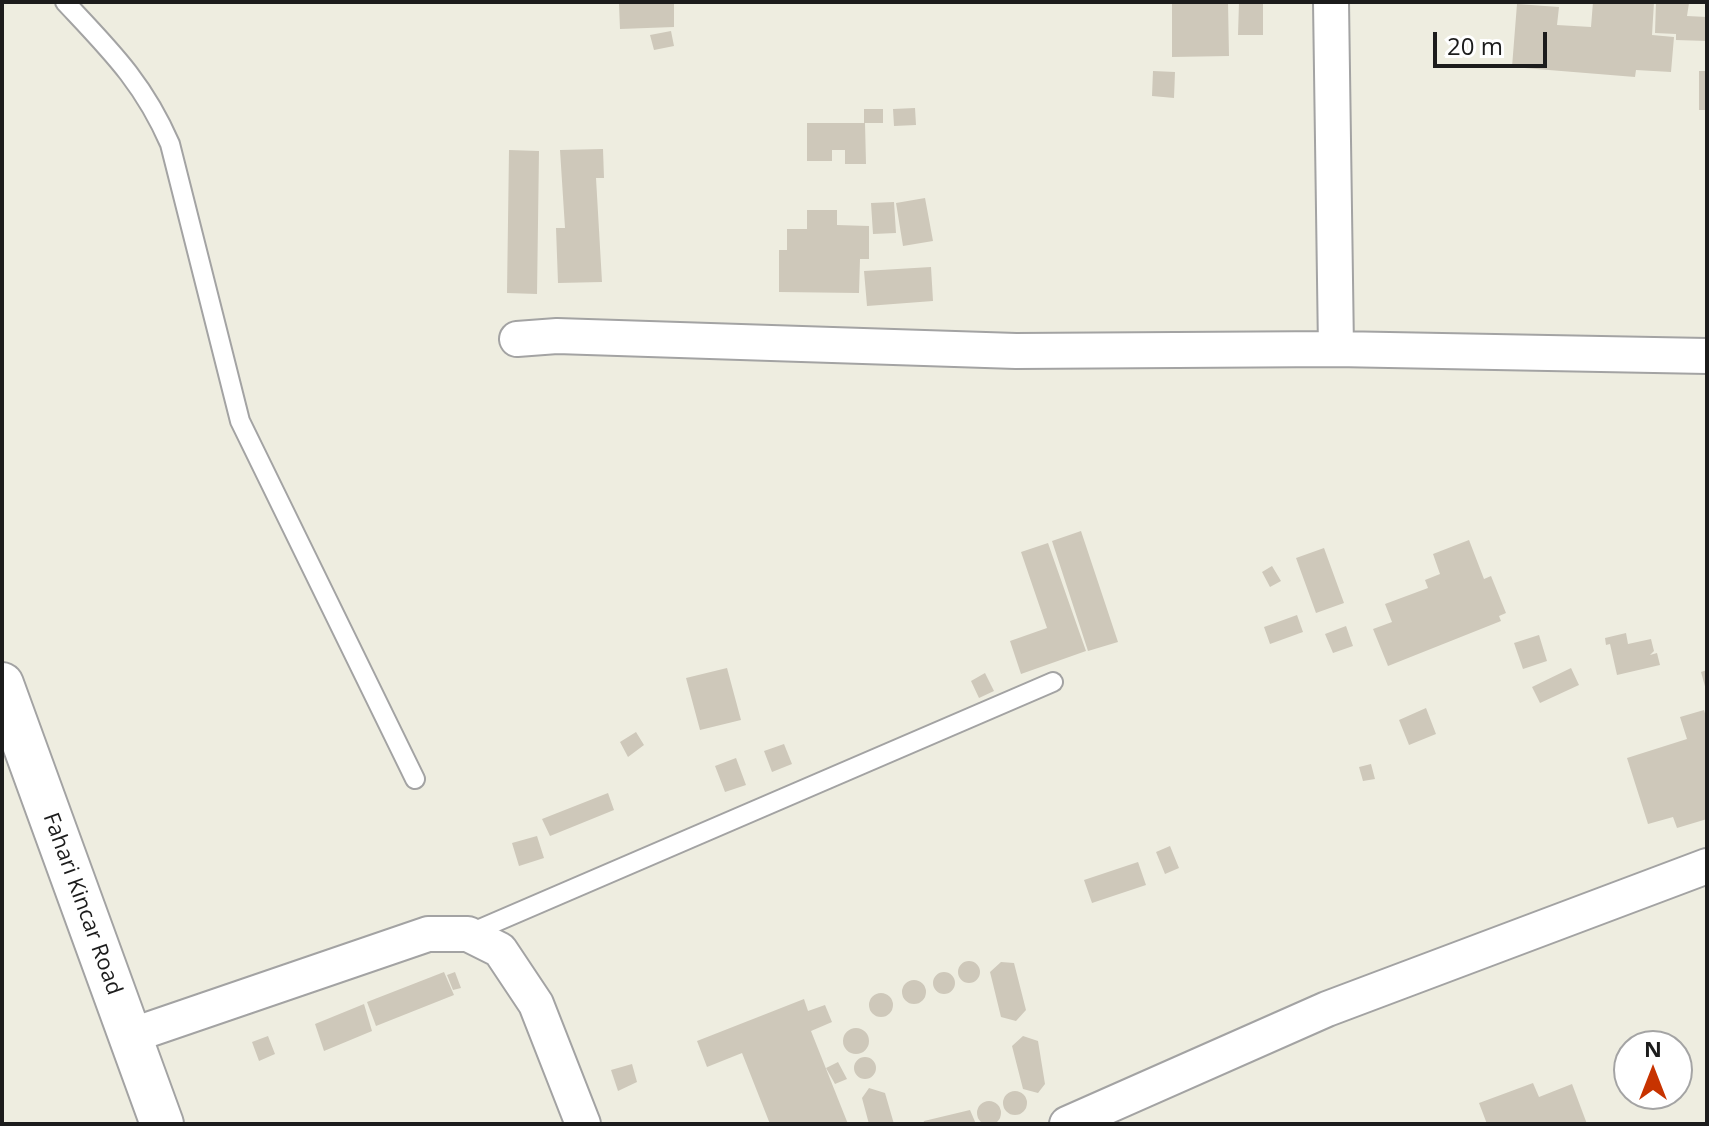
<!DOCTYPE html>
<style>
body{margin:0}
#map{position:relative;width:1709px;height:1126px;overflow:hidden;background:#eeede0;font-family:"Open Sans",sans-serif}
canvas{display:block}
.frame{position:absolute;inset:0;border:4px solid #1c1c1c;pointer-events:none}
.north{position:absolute;left:1613px;top:1030px;width:80px;height:80px;box-sizing:border-box;background:#fff;border:2px solid #a4a4a4;border-radius:50%;rotate:0deg;font-size:22px;font-weight:700;line-height:32px;text-align:center;color:#1c1c1c}
.north::after{content:'';display:block;margin:auto;width:28px;height:36px;background:#c73300;clip-path:polygon(50% 0,100% 100%,50% 72%,0 100%)}
.scale{position:absolute;left:1433px;top:32px;width:114px;height:36px;box-sizing:border-box;border:4px solid #1c1c1c;border-top:0;padding-left:10px;font-size:24px;line-height:28px;white-space:nowrap;color:#1c1c1c;-webkit-text-stroke:6px #fff;paint-order:stroke}
</style>
<div id="map">
<canvas width="1709" height="1126"></canvas>
<div class="frame"></div>
<div class="north">N</div>
<div class="scale">20 m</div>
</div>
<script>
const context = document.querySelector('canvas').getContext('2d');
context.lineJoin = 'round';
function fillPath(path, color) {
  context.fillStyle = color;
  context.fill(path, 'evenodd');
}
function stroke(path, color, width, dash) {
  context.strokeStyle = color;
  context.lineWidth = width;
  context.lineCap = dash ? 'butt' : 'round';
  context.setLineDash(dash || []);
  context.stroke(path);
}
function label(font, color, halo, rows, align = 'center') {
  context.font = font + ' "Open Sans",sans-serif';
  context.lineWidth = 7;
  context.setLineDash([]);
  context.textBaseline = 'middle';
  context.strokeStyle = halo;
  context.fillStyle = color;
  for (const [text, x, y, turn = 0] of rows) {
    context.save();
    context.translate(x, y);
    context.rotate((+turn || 0) * Math.PI / 180);
    context.textAlign = isNaN(turn) ? turn : align;
    if (halo) context.strokeText(text, 0, 0);
    context.fillText(text, 0, 0);
    context.restore();
  }
}
fillPath(new Path2D(`
 M 642,2 L 674,2 L 674,27 L 620,29 L 619,4 Z
 M 1172,2 L 1228,2 L 1229,56 L 1172,57 Z
 M 1239,2 L 1263,2 L 1263,35 L 1238,35 Z
 M 1593,2 L 1654,2 L 1652,35 L 1674,37 L 1671,72 L 1636,70 L 1635,77 L 1512,67 L 1517,4 L 1559,7 L 1557,25 L 1591,27 Z
 M 1656,2 L 1689,3 L 1687,16 L 1707,17 L 1707,41 L 1676,40 L 1676,34 L 1655,33 Z
 M 671,31 L 674,46 L 654,50 L 650,35 Z
 M 1153,71 L 1175,72 L 1174,98 L 1152,96 Z
 M 1699,71 L 1707,71 L 1707,110 L 1699,110 Z
 M 915,108 L 916,125 L 894,126 L 893,109 Z
 M 864,109 L 883,109 L 883,123 L 864,123 Z
 M 807,123 L 865,123 L 866,164 L 845,164 L 845,150 L 832,150 L 832,161 L 807,161 Z
 M 603,149 L 604,178 L 596,178 L 602,282 L 558,283 L 556,228 L 565,228 L 560,150 Z
 M 509,150 L 539,151 L 537,294 L 507,293 Z
 M 925,198 L 933,241 L 903,246 L 896,203 Z
 M 894,202 L 896,233 L 873,234 L 871,203 Z
 M 807,210 L 837,210 L 837,225 L 869,226 L 869,259 L 860,259 L 859,293 L 779,292 L 779,250 L 787,250 L 787,229 L 807,229 Z
 M 931,267 L 933,301 L 867,306 L 864,271 Z
 M 1081,531 L 1118,642 L 1088,651 L 1052,541 Z
 M 1469,540 L 1484,579 L 1491,576 L 1506,613 L 1499,616 L 1501,621 L 1388,666 L 1373,629 L 1392,622 L 1385,604 L 1428,588 L 1425,580 L 1440,574 L 1433,554 Z
 M 1048,543 L 1086,651 L 1021,674 L 1010,641 L 1047,628 L 1021,552 Z
 M 1324,548 L 1344,603 L 1316,613 L 1296,558 Z
 M 1272,566 L 1281,581 L 1270,587 L 1262,572 Z
 M 1297,615 L 1303,632 L 1270,644 L 1264,627 Z
 M 1346,626 L 1353,646 L 1333,653 L 1325,634 Z
 M 1626,633 L 1628,644 L 1651,639 L 1654,651 L 1650,655 L 1657,653 L 1660,665 L 1617,675 L 1610,644 L 1606,645 L 1605,638 Z
 M 1539,635 L 1547,661 L 1523,669 L 1514,643 Z
 M 727,668 L 741,720 L 700,730 L 686,678 Z
 M 1571,668 L 1579,685 L 1540,703 L 1532,687 Z
 M 1707,670 L 1707,690 L 1706,690 L 1701,672 Z
 M 985,673 L 994,691 L 979,698 L 971,681 Z
 M 1426,708 L 1436,734 L 1409,745 L 1399,720 Z
 M 1704,710 L 1707,720 L 1707,819 L 1677,828 L 1673,817 L 1648,824 L 1627,758 L 1687,739 L 1680,717 Z
 M 636,732 L 644,745 L 628,757 L 620,742 Z
 M 784,744 L 792,764 L 772,772 L 764,751 Z
 M 736,758 L 746,785 L 725,792 L 715,766 Z
 M 1371,764 L 1375,779 L 1363,781 L 1359,767 Z
 M 608,793 L 614,810 L 550,836 L 542,819 Z
 M 537,836 L 544,858 L 519,866 L 512,843 Z
 M 1170,846 L 1179,868 L 1165,874 L 1156,852 Z
 M 1138,862 L 1146,885 L 1092,903 L 1084,880 Z
 M958 972a11 11 0 1 1 22 0a11 11 0 1 1-22 0Z
 M 1001,962 L 1014,963 L 1026,1010 L 1016,1021 L 1001,1017 L 990,972 Z
 M933 983a11 11 0 1 1 22 0a11 11 0 1 1-22 0Z
 M 444,972 L 454,995 L 376,1026 L 367,1002 Z
 M 455,972 L 461,988 L 453,990 L 447,975 Z
 M902 992a12 12 0 1 1 24 0a12 12 0 1 1-24 0Z
 M869 1005a12 12 0 1 1 24 0a12 12 0 1 1-24 0Z
 M 804,999 L 808,1011 L 825,1005 L 832,1022 L 811,1031 L 848,1124 L 770,1124 L 742,1053 L 707,1067 L 697,1041 Z
 M 364,1004 L 372,1031 L 324,1051 L 315,1024 Z
 M843 1041a13 13 0 1 1 26 0a13 13 0 1 1-26 0Z
 M 268,1036 L 275,1054 L 259,1061 L 252,1042 Z
 M 1023,1036 L 1038,1041 L 1045,1084 L 1038,1093 L 1023,1089 L 1012,1046 Z
 M854 1068a11 11 0 1 1 22 0a11 11 0 1 1-22 0Z
 M 838,1062 L 847,1079 L 835,1084 L 826,1068 Z
 M 632,1064 L 637,1082 L 618,1091 L 611,1070 Z
 M 1533,1083 L 1539,1097 L 1572,1084 L 1587,1124 L 1487,1124 L 1479,1103 Z
 M 869,1088 L 885,1093 L 894,1124 L 869,1124 L 862,1098 Z
 M1003 1103a12 12 0 1 1 24 0a12 12 0 1 1-24 0Z
 M977 1113a12 12 0 1 1 24 0a12 12 0 1 1-24 0Z
 M 970,1110 L 976,1124 L 923,1124 L 924,1121 Z`), '#cec8ba');
const service = new Path2D(`
 M 65,2 C 110,50 143,82 170,144 L 240,421 L 415,779
 M 468,934 L 1053,682`);
const minor = new Path2D(`
 M 1331,2 L 1336,349
 M 517,339 L 557,336 L 1016,351 L 1336,349 L 1707,356
 M 130,1036 L 428,934 L 468,934 L 500,950 L 536,1004 L 583,1124
 M 1067,1124 L 1327,1009 L 1707,866`);
const tertiary = new Path2D(`
 M 2,684 L 162,1124`);
stroke(service, '#a3a3a3', 22);
stroke(minor, '#a3a3a3', 38);
stroke(tertiary, '#a3a3a3', 46);
stroke(service, '#fff', 18);
stroke(minor, '#fff', 34);
stroke(tertiary, '#fff', 42);
label('22px', '#1c1c1c', '#fff', [
 ["Fahari Kincar Road",82,904,70]
]);
</script>
